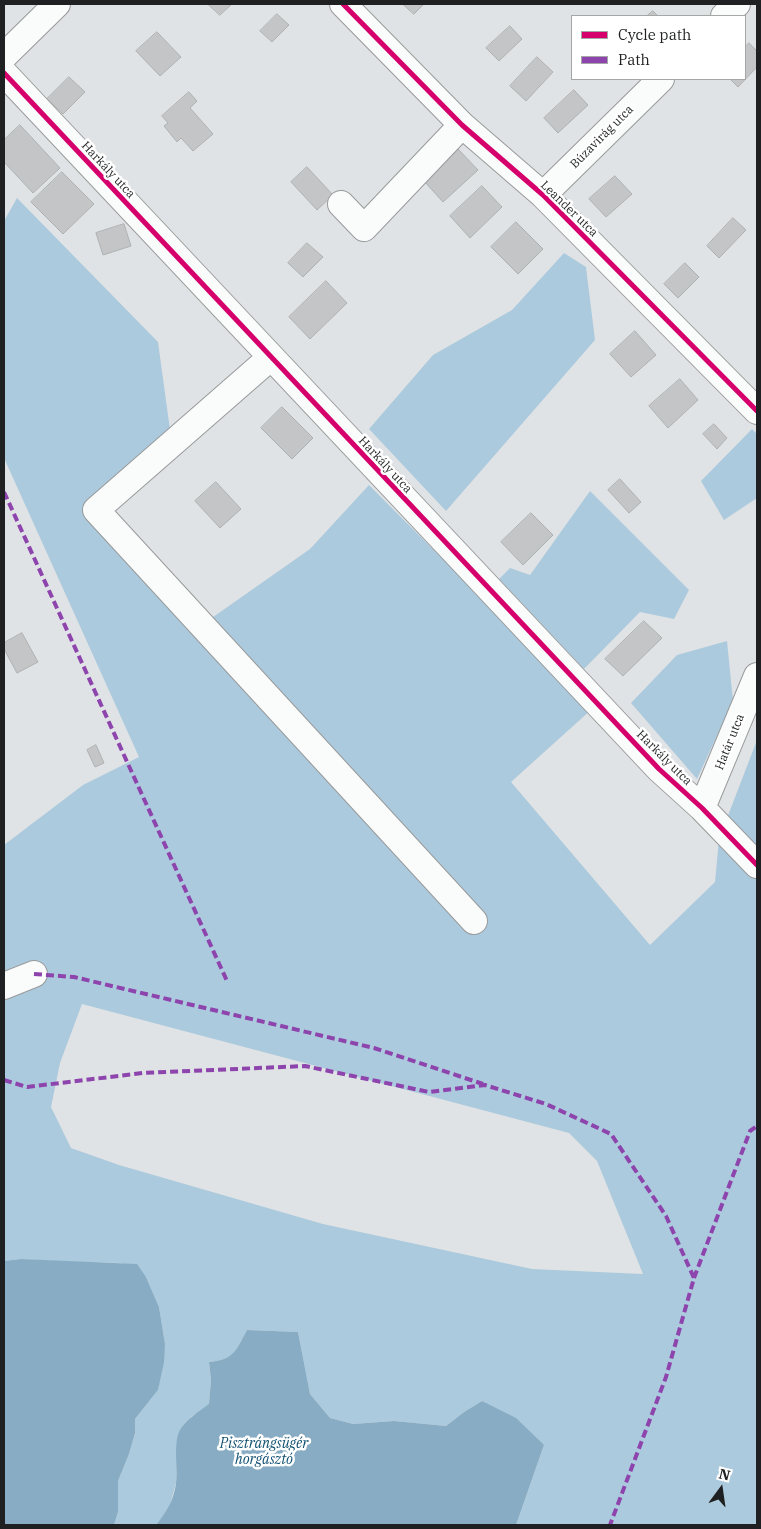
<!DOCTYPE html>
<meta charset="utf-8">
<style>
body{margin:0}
#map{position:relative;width:761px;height:1529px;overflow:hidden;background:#e0e3e5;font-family:"IBM Plex Serif",serif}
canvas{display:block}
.frame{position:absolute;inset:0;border:5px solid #1f2021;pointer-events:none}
.legend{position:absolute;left:571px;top:15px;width:175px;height:65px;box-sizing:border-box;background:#fff;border:1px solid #a5a6a6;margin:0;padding:6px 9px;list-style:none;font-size:15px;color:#1f2021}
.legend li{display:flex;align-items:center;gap:10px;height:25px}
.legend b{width:25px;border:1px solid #a5a6a6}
.north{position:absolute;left:696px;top:1464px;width:50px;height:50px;-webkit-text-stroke:4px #fff;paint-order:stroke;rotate:14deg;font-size:14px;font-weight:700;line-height:20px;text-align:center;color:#1f2021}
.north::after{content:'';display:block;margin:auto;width:18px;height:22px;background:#1f2021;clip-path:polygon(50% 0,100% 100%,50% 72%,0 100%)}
</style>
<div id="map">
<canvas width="761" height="1529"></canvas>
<div class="frame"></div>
<ul class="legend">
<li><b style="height:6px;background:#d6006c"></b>Cycle path</li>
<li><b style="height:6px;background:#8e44ad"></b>Path</li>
</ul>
<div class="north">N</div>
</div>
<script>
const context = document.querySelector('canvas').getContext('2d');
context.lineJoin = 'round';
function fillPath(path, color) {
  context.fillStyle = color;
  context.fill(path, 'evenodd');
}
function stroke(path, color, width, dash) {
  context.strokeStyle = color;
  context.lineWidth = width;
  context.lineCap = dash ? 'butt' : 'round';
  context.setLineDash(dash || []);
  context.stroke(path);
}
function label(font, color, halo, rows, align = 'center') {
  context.font = font + ' "IBM Plex Serif",serif';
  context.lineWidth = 5;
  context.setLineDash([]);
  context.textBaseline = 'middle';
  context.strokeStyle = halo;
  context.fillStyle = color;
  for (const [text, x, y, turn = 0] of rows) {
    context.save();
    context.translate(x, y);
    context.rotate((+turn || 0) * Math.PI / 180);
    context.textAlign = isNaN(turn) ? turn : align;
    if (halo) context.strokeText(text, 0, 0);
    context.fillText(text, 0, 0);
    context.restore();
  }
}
fillPath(new Path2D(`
 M 17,198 L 158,342 L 171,437 L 98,501 L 206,622 L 310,549 L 369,485 L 592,709 L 511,782 L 650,945 L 715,882 L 719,839 L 757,740 L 757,1525 L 516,1525 L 544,1445 L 482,1401 L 464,1412 L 446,1426 L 394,1421 L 353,1424 L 330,1418 L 310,1394 L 298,1332 L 247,1330 C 236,1350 234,1360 209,1362 L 211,1380 L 209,1405 L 191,1417 L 176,1458 L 176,1483 L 169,1509 L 156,1525 L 114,1525 L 118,1512 L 118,1481 L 129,1454 L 135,1433 L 135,1419 L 158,1390 L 165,1344 L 159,1307 L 146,1277 L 122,1263 L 70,1262 L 21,1259 L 4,1261 L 4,845 L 83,785 L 139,757 L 4,458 L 4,221 ZM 82,1004 L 569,1133 L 597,1161 L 643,1274 L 532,1269 L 323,1224 L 119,1165 L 71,1148 L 51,1107 L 60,1063 Z
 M 564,253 L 586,267 L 595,340 L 446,511 L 369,429 L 433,355 L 512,310 Z
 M 752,429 L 757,434 L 757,498 L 724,520 L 701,481 Z
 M 590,491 L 689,590 L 674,619 L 640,612 L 584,669 L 499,579 L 510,568 L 530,575 Z
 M 727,641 L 733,701 L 697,779 L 631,703 L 677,655 Z`), '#accadd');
fillPath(new Path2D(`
 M 21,1259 L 137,1264 L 146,1277 L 159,1307 L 165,1344 L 164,1362 L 158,1390 L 135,1419 L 135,1433 L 129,1454 L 118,1481 L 118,1512 L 114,1525 L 4,1525 L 4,1261 Z
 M 247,1330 L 298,1332 L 310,1394 L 330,1418 L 353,1424 L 394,1421 L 446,1426 L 464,1412 L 482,1401 L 516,1418 L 544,1445 L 516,1525 L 156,1525 C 167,1511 173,1502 176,1484 C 178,1471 173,1441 180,1430 C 187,1419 198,1412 209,1404 L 211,1380 L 209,1362 C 234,1360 236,1350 247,1330 Z`), '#87acc3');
const building = new Path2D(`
 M 208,4 L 232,4 L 220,15 Z
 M 403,4 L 424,4 L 414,14 Z
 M 653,11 L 658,16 L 647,16 Z
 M 277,14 L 289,25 L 272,42 L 260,31 Z
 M 510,26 L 522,39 L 499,61 L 486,48 Z
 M 157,32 L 181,57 L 160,76 L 136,51 Z
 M 749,43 L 757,51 L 757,67 L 738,87 L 730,79 L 745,79 L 745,47 Z
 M 537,57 L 553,72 L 526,101 L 510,86 Z
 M 69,77 L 85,92 L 63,114 L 47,99 Z
 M 574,90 L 588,105 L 558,133 L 544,118 Z
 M 189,92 L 197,101 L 190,108 L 213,134 L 193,151 L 181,138 L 177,142 L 164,126 L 168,123 L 162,116 Z
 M 20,125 L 60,168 L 33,193 L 4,162 L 4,140 Z
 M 458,149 L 478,170 L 443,202 L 424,181 Z
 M 307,167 L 333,195 L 317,210 L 291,182 Z
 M 62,172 L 94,204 L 63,234 L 31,202 Z
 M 615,176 L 632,194 L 606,217 L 589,199 Z
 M 482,186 L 502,207 L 470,238 L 450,216 Z
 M 733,218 L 746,230 L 719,258 L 707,246 Z
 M 516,222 L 543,249 L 518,274 L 491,247 Z
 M 124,224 L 131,246 L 103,255 L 96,233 Z
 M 307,243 L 323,257 L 303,277 L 288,263 Z
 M 685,263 L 699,277 L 678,298 L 664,284 Z
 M 326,281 L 347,303 L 310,339 L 289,317 Z
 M 635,331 L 656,355 L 631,377 L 610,354 Z
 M 680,379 L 698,400 L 668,428 L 649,406 Z
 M 282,407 L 313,438 L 292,459 L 261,428 Z
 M 714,424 L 727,438 L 717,449 L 703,434 Z
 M 620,479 L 641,502 L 629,513 L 608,490 Z
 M 216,482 L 241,509 L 220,528 L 195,501 Z
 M 531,513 L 553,535 L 523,565 L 501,542 Z
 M 644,621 L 662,638 L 623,676 L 605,659 Z
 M 22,633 L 38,662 L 17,673 L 4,649 L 4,643 Z
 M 96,745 L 104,763 L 95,767 L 87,750 Z`);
fillPath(building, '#c3c5c7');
stroke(building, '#aeb1b2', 1);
const minor = new Path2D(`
 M 343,4 L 462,125 L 543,195 L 757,411
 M 724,16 L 737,4
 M 4,56 L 57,4
 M 4,73 L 659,769 L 702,808 L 757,865
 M 543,195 L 661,79
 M 341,204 L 364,228 L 462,125
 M 270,358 L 96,510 L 474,921
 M 702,808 L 757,676
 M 4,986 L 34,974`);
stroke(minor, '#989a9b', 28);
stroke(minor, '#fafbfb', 26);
stroke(new Path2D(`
 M 4,492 L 227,981
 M 34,974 L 74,977 L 374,1048 L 483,1084
 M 4,1080 L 27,1087 L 143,1073 L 305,1066 L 429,1092 L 485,1085 L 546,1104 L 611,1134 L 666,1216 L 694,1278 L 666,1377 L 610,1525
 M 694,1278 L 750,1131 L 757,1126`), '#8e44ad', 4, [8, 4]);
stroke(new Path2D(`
 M 343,4 L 462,125 L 543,195 L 757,411
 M 4,73 L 659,769 L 702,808 L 757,865`), '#d6006c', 5);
label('12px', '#1f2021', '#fff', [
 ["Búzavirág utca",602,137,-45],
 ["Harkály utca",108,170,47],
 ["Leander utca",569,209,44],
 ["Harkály utca",385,465,47],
 ["Határ utca",730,742,-68],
 ["Harkály utca",664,758,45]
]);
label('italic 14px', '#105071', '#fff', [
 ["Pisztrángsügér",264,1444],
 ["horgásztó",264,1460]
]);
</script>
